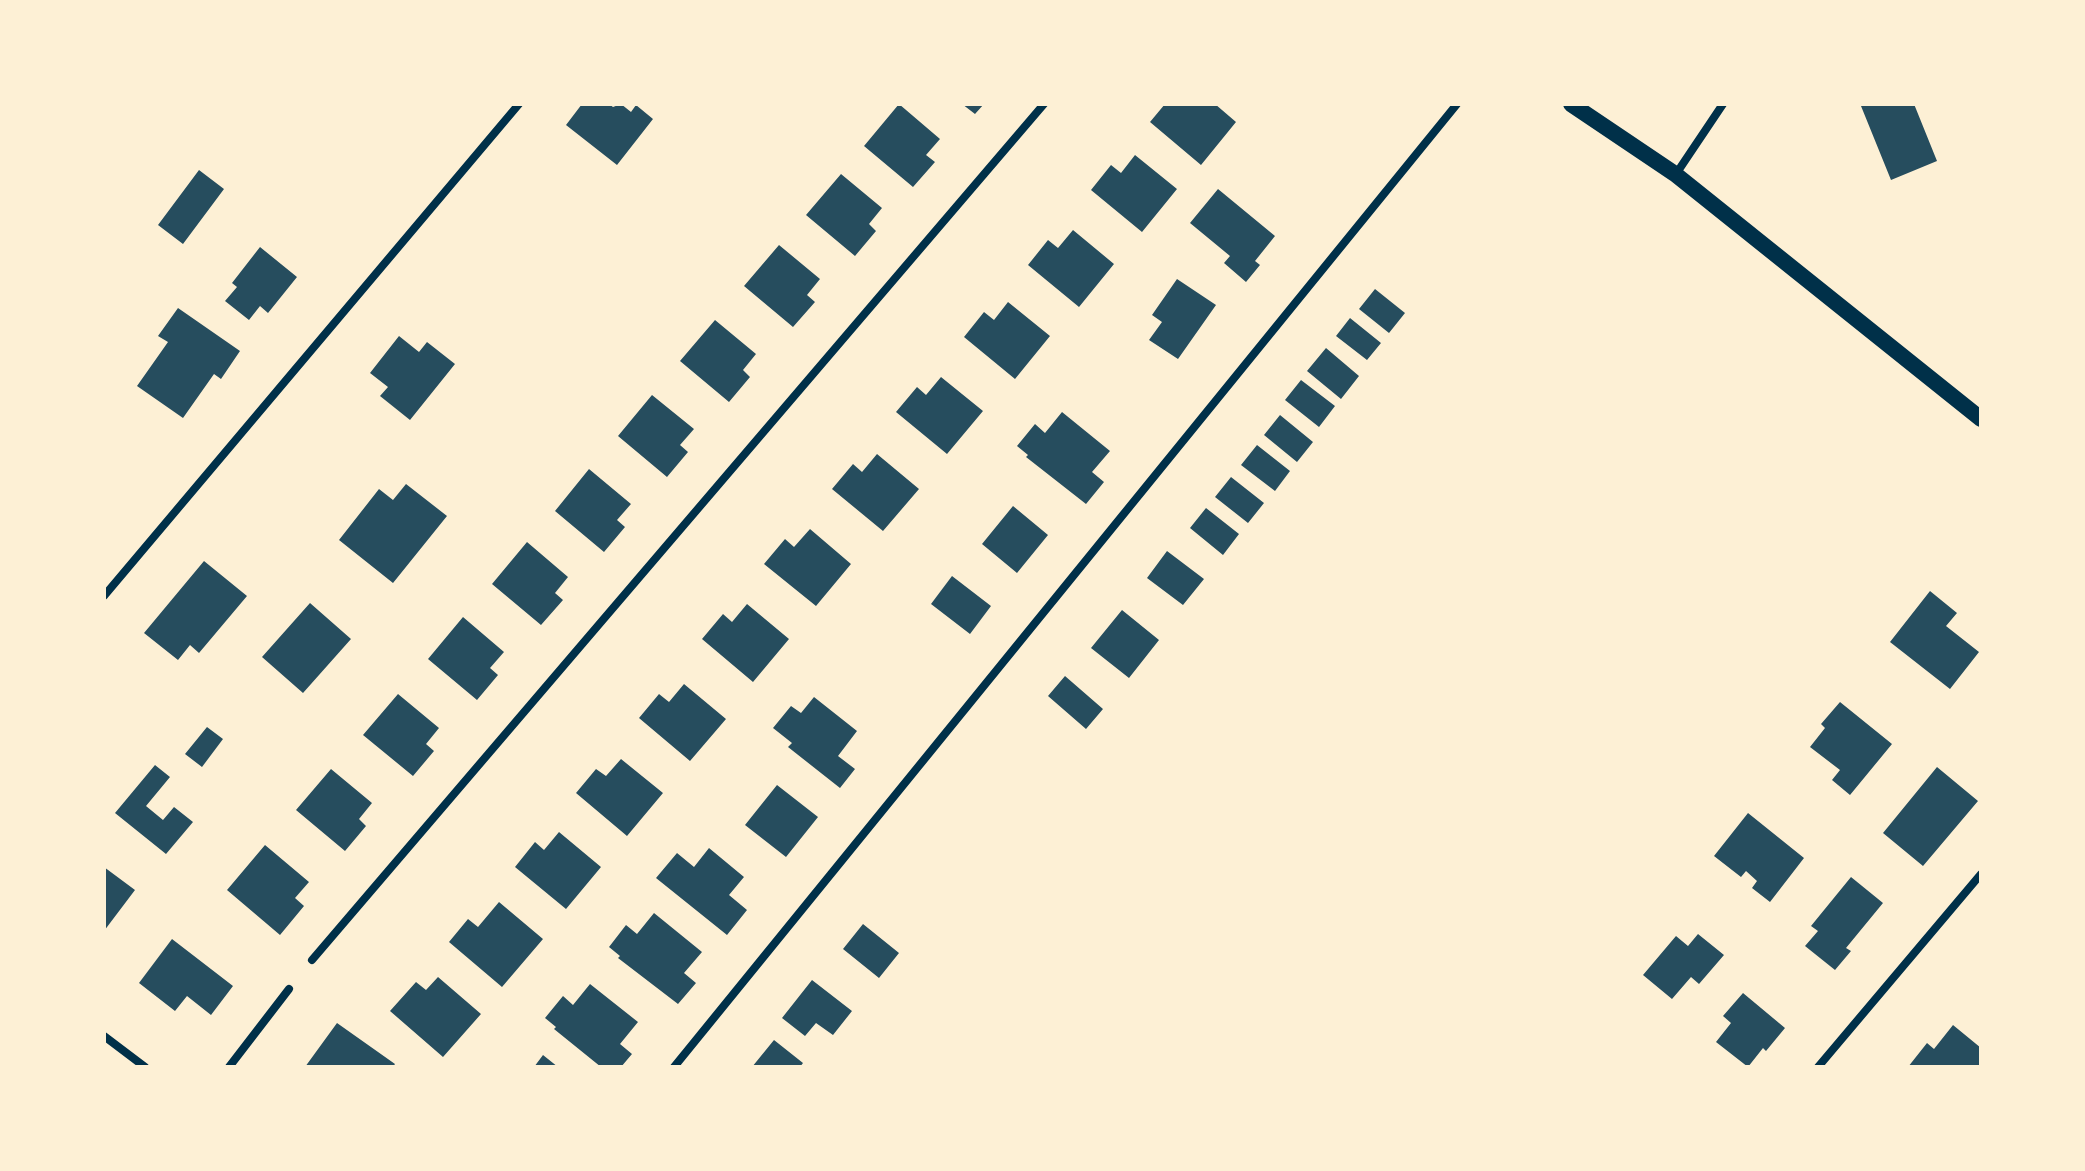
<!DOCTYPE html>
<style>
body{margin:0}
#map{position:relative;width:2085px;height:1171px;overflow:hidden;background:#fdf0d5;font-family:"Roboto Serif",serif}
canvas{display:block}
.frame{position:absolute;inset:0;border:106px solid #fdf0d5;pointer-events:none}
</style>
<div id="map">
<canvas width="2085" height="1171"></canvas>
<div class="frame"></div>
</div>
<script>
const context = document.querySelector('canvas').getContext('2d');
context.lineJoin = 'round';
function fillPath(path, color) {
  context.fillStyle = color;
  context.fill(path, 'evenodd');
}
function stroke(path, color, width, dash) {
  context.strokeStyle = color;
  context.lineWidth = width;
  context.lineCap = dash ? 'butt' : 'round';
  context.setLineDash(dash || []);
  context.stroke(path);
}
fillPath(new Path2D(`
 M 582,104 L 609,104 L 613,107 L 621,104 L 631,112 L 636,105 L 653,119 L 617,165 L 566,125 Z
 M 899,104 L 940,139 L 926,155 L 935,162 L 913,187 L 864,146 Z
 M 962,104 L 984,104 L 975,114 Z
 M 1165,104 L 1215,104 L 1236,122 L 1201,165 L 1150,122 Z
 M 1865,104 L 1914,104 L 1937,161 L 1891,180 L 1861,106 Z
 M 1135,155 L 1177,189 L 1142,232 L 1091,190 L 1111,165 L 1121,173 Z
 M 199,170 L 224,189 L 183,244 L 158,225 Z
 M 841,174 L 882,208 L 869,224 L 876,231 L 855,256 L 806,215 Z
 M 1218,189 L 1275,236 L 1255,261 L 1260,265 L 1246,282 L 1224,263 L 1230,256 L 1190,223 Z
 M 1073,230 L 1114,264 L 1079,307 L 1028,265 L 1048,240 L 1058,248 Z
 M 779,245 L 820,279 L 807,295 L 815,302 L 793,327 L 744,286 Z
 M 260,247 L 297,277 L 268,313 L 260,306 L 249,320 L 225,301 L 237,287 L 232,283 Z
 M 1177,279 L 1216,305 L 1178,359 L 1149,340 L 1162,322 L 1152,315 Z
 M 1375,289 L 1405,313 L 1389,333 L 1359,309 Z
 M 1008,302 L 1050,336 L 1015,379 L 964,337 L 984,312 L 994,320 Z
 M 178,308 L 240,351 L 221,379 L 214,374 L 183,418 L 137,386 L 168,342 L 158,336 Z
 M 1350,318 L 1381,343 L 1367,360 L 1336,336 Z
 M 715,320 L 756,354 L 743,370 L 750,377 L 729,402 L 680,361 Z
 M 399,336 L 419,352 L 427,342 L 455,364 L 410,420 L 380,396 L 388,387 L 370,373 Z
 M 1326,348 L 1359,376 L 1341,399 L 1307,371 Z
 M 941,377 L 983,411 L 947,454 L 896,412 L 917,387 L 926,395 Z
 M 1301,380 L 1335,406 L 1319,427 L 1285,400 Z
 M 652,395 L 694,429 L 680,445 L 688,452 L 667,477 L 618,436 Z
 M 1062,412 L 1110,451 L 1092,472 L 1104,482 L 1086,504 L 1026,457 L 1028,455 L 1017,446 L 1035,424 L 1045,433 Z
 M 1280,415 L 1313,442 L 1297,462 L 1264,435 Z
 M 1257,445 L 1290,471 L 1275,491 L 1241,465 Z
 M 877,454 L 919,489 L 883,531 L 832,489 L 853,464 L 862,472 Z
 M 589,469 L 631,504 L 617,520 L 625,527 L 604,552 L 555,511 Z
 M 1231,477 L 1264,503 L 1248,523 L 1215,497 Z
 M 406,484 L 447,516 L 393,583 L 339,540 L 379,489 L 393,500 Z
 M 1013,506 L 1048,535 L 1017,573 L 982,544 Z
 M 1206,508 L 1239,534 L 1223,555 L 1190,528 Z
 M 810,529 L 851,564 L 816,606 L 764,564 L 785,539 L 794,547 Z
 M 527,542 L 568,577 L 555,593 L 563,600 L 541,625 L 492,584 Z
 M 1167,551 L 1204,579 L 1183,605 L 1147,578 Z
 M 204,561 L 247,596 L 199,653 L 190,645 L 178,660 L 144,633 Z
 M 952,576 L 991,606 L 970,634 L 931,604 Z
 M 1930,591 L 1957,613 L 1946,626 L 1979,652 L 1950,689 L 1890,642 Z
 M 310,603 L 351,639 L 303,693 L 262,657 Z
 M 747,604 L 789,639 L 753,682 L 702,639 L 723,614 L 732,622 Z
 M 1122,610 L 1159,640 L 1129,678 L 1091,648 Z
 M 463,617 L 504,652 L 490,668 L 498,675 L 477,700 L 428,659 Z
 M 1065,676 L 1103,709 L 1086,729 L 1048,696 Z
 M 684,684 L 726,719 L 690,761 L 639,718 L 659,694 L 669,702 Z
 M 398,694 L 439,728 L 426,744 L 434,751 L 413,776 L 363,735 Z
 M 814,697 L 857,731 L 838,756 L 855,769 L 840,788 L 788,747 L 792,743 L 773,728 L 791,706 L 801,713 Z
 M 1840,702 L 1892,744 L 1850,795 L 1832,780 L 1840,770 L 1810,747 L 1825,728 L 1821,724 Z
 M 207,727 L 223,739 L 202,767 L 185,754 Z
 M 621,759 L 663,793 L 627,836 L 576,793 L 596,769 L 606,776 Z
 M 155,765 L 170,777 L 146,806 L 163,820 L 174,807 L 193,822 L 166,854 L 115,813 Z
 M 1937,767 L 1978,801 L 1923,866 L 1883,833 Z
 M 331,769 L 372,803 L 359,819 L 366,826 L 345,851 L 296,810 Z
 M 777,785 L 818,817 L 786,857 L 745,825 Z
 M 1748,813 L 1804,858 L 1770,902 L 1752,888 L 1757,881 L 1746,871 L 1741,877 L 1714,856 Z
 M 559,832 L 601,867 L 566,909 L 515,867 L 535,842 L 544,850 Z
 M 265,845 L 309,882 L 295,898 L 304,906 L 280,935 L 227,890 Z
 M 709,848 L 744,877 L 729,895 L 747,910 L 727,935 L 656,878 L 677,853 L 694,867 Z
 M 104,867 L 135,890 L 104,931 Z
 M 1851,877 L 1883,903 L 1846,948 L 1851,951 L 1835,970 L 1805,946 L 1818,931 L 1811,926 Z
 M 499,902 L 543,939 L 502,987 L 449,942 L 468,919 L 478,927 Z
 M 654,913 L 702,952 L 684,973 L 696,983 L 678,1004 L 618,958 L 620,956 L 609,947 L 626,925 L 637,934 Z
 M 863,924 L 899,953 L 879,978 L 843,949 Z
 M 1698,934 L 1724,955 L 1699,984 L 1691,977 L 1672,999 L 1643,975 L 1676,936 L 1688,946 Z
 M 172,939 L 233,986 L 211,1015 L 187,996 L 175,1011 L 139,983 Z
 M 438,977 L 481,1014 L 443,1057 L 390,1011 L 416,982 L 426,990 Z
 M 812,980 L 852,1011 L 833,1035 L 816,1023 L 805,1036 L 782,1018 Z
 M 590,984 L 638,1022 L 620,1044 L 632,1054 L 621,1067 L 601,1067 L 554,1029 L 556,1027 L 545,1018 L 563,996 L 573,1005 Z
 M 1743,993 L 1785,1028 L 1766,1051 L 1763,1048 L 1748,1067 L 1716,1042 L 1731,1023 L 1723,1016 Z
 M 337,1023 L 395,1064 L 393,1067 L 305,1067 Z
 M 1953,1025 L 1981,1048 L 1981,1067 L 1908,1067 L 1927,1043 L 1934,1049 Z
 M 774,1040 L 803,1063 L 800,1067 L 752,1067 Z
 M 543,1055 L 558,1067 L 534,1067 Z`), '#264d5e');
stroke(new Path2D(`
 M 1676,174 L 1723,104
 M 104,596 L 519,104
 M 312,960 L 1044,104
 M 104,1036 L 145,1067
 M 229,1067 L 289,989
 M 674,1067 L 1457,104
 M 1818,1067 L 1981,874`), '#003049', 8);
stroke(new Path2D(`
 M 1571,104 L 1675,174 L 1981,419`), '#003049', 16);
</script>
